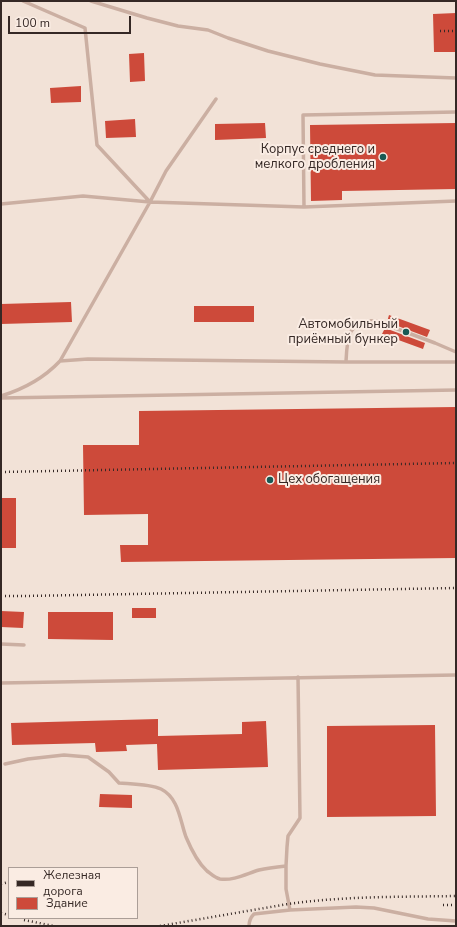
<!DOCTYPE html>
<meta charset="utf-8">
<style>
body{margin:0}
#map{position:relative;width:457px;height:927px;overflow:hidden;background:#f2e2d7;font-family:"Nunito Sans",sans-serif}
canvas{display:block}
.frame{position:absolute;inset:0;border:2px solid #352825;pointer-events:none}
.legend{position:absolute;left:8px;top:867px;width:130px;height:52px;box-sizing:border-box;background:#faece3;border:1px solid #ab9e97;margin:0;padding:5px 7px;list-style:none;font-size:12px;color:#352825}
.legend li{display:flex;align-items:center;gap:8px;height:20px}
.legend b{width:20px;border:1px solid #ab9e97}
.scale{position:absolute;left:8px;top:16px;width:123px;height:18px;box-sizing:border-box;border:2px solid #352825;border-top:0;padding-left:5px;font-size:12px;line-height:14px;white-space:nowrap;color:#352825;-webkit-text-stroke:3px #faece3;paint-order:stroke}
</style>
<div id="map">
<canvas width="457" height="927"></canvas>
<div class="frame"></div>
<ul class="legend">
<li><b style="height:5px;background:#352825"></b>Железная дорога</li>
<li><b style="height:11px;background:#cd4a3a"></b>Здание</li>
</ul>
<div class="scale">100 m</div>
</div>
<script>
const context = document.querySelector('canvas').getContext('2d');
context.lineJoin = 'round';
function fillPath(path, color) {
  context.fillStyle = color;
  context.fill(path, 'evenodd');
}
function stroke(path, color, width, dash) {
  context.strokeStyle = color;
  context.lineWidth = width;
  context.lineCap = dash ? 'butt' : 'round';
  context.setLineDash(dash || []);
  context.stroke(path);
}
function label(font, color, halo, rows, align = 'center') {
  context.font = font + ' "Nunito Sans",sans-serif';
  context.lineWidth = 4;
  context.setLineDash([]);
  context.textBaseline = 'middle';
  context.strokeStyle = halo;
  context.fillStyle = color;
  for (const [text, x, y, turn = 0] of rows) {
    context.save();
    context.translate(x, y);
    context.rotate((+turn || 0) * Math.PI / 180);
    context.textAlign = isNaN(turn) ? turn : align;
    if (halo) context.strokeText(text, 0, 0);
    context.fillText(text, 0, 0);
    context.restore();
  }
}
fillPath(new Path2D(`
 M 456,13 L 456,52 L 434,52 L 433,14 Z
 M 144,53 L 145,81 L 130,82 L 129,54 Z
 M 81,86 L 81,102 L 51,103 L 50,88 Z
 M 135,119 L 136,137 L 106,138 L 105,121 Z
 M 265,123 L 266,138 L 215,140 L 215,124 Z
 M 456,123 L 456,189 L 342,191 L 342,200 L 311,201 L 310,125 Z
 M 71,302 L 72,322 L 1,324 L 1,304 Z
 M 194,306 L 254,306 L 254,322 L 194,322 Z
 M 389,315 L 430,330 L 427,337 L 387,322 Z
 M 385,328 L 425,343 L 423,349 L 382,334 Z
 M 456,407 L 456,558 L 121,562 L 120,545 L 148,545 L 148,514 L 84,515 L 83,445 L 139,445 L 139,411 Z
 M 1,498 L 16,498 L 16,548 L 1,548 Z
 M 132,608 L 156,608 L 156,618 L 132,618 Z
 M 1,611 L 24,612 L 23,628 L 1,627 Z
 M 48,612 L 113,612 L 113,640 L 48,639 Z
 M 158,719 L 158,736 L 242,734 L 242,722 L 266,721 L 268,767 L 158,770 L 157,744 L 126,745 L 127,751 L 96,752 L 95,743 L 12,745 L 11,723 Z
 M 435,725 L 436,816 L 327,817 L 327,726 Z
 M 100,794 L 132,795 L 132,808 L 99,807 Z`), '#cd4a3a');
stroke(new Path2D(`
 M 23,1 L 85,28 L 97,145 L 150,202
 M 91,1 L 147,18 L 178,26 L 208,30 L 228,38 L 268,51 L 320,64 L 375,75 L 456,78
 M 1,204 L 83,196 L 150,202 L 304,207 L 456,201
 M 304,207 L 303,115 L 456,112
 M 60,361 L 88,359 L 346,362 L 456,362
 M 346,362 C 347,340 347,319 376,321 L 435,343 L 456,352
 M 1,396 C 24,389 44,378 60,361 L 150,202 L 166,171 L 216,99
 M 1,398 L 456,390
 M 1,644 L 24,645
 M 1,683 L 456,675
 M 5,764 L 28,759 L 64,755 L 88,757 L 109,772 L 119,783 C 131,784 150,784 161,789 C 179,798 180,821 186,837 C 191,849 197,862 207,871 C 211,874 215,878 220,879 C 233,881 246,874 259,870 C 268,868 277,867 286,866 L 287,847 L 288,836 L 300,818 L 298,677
 M 286,866 L 286,889 L 290,910
 M 249,926 C 249,921 250,918 254,914 L 290,910 L 356,907 L 374,908 L 428,919 L 456,921`), '#cbafa2', 3.5);
stroke(new Path2D(`
 M 440,31 L 456,31
 M 1,472 L 456,463
 M 1,596 L 25,596 L 456,588
 M 1,884 L 9,882
 M 443,905 L 456,905
 M 1,913 L 9,915
 M 24,920 L 54,926
 M 160,926 L 288,904 C 344,896 400,897 456,896`), '#352825', 2.5, [1, 3]);
for (const [x, y, r, color] of [
 [383,157,4,"#195954"],
 [406,332,4,"#195954"],
 [270,480,4,"#195954"]
]) {
  const dot = new Path2D();
  dot.arc(x, y, r, 0, 2 * Math.PI);
  context.fillStyle = color;
  context.fill(dot);
  stroke(dot, '#faece3', 1.5);
}
label('13px', '#352825', '#faece3', [
 ["Корпус среднего и",375,150],
 ["мелкого дробления",375,165],
 ["Автомобильный",398,325],
 ["приёмный бункер",398,340],
 ["Цех обогащения",278,480,"left"]
], 'right');
</script>
